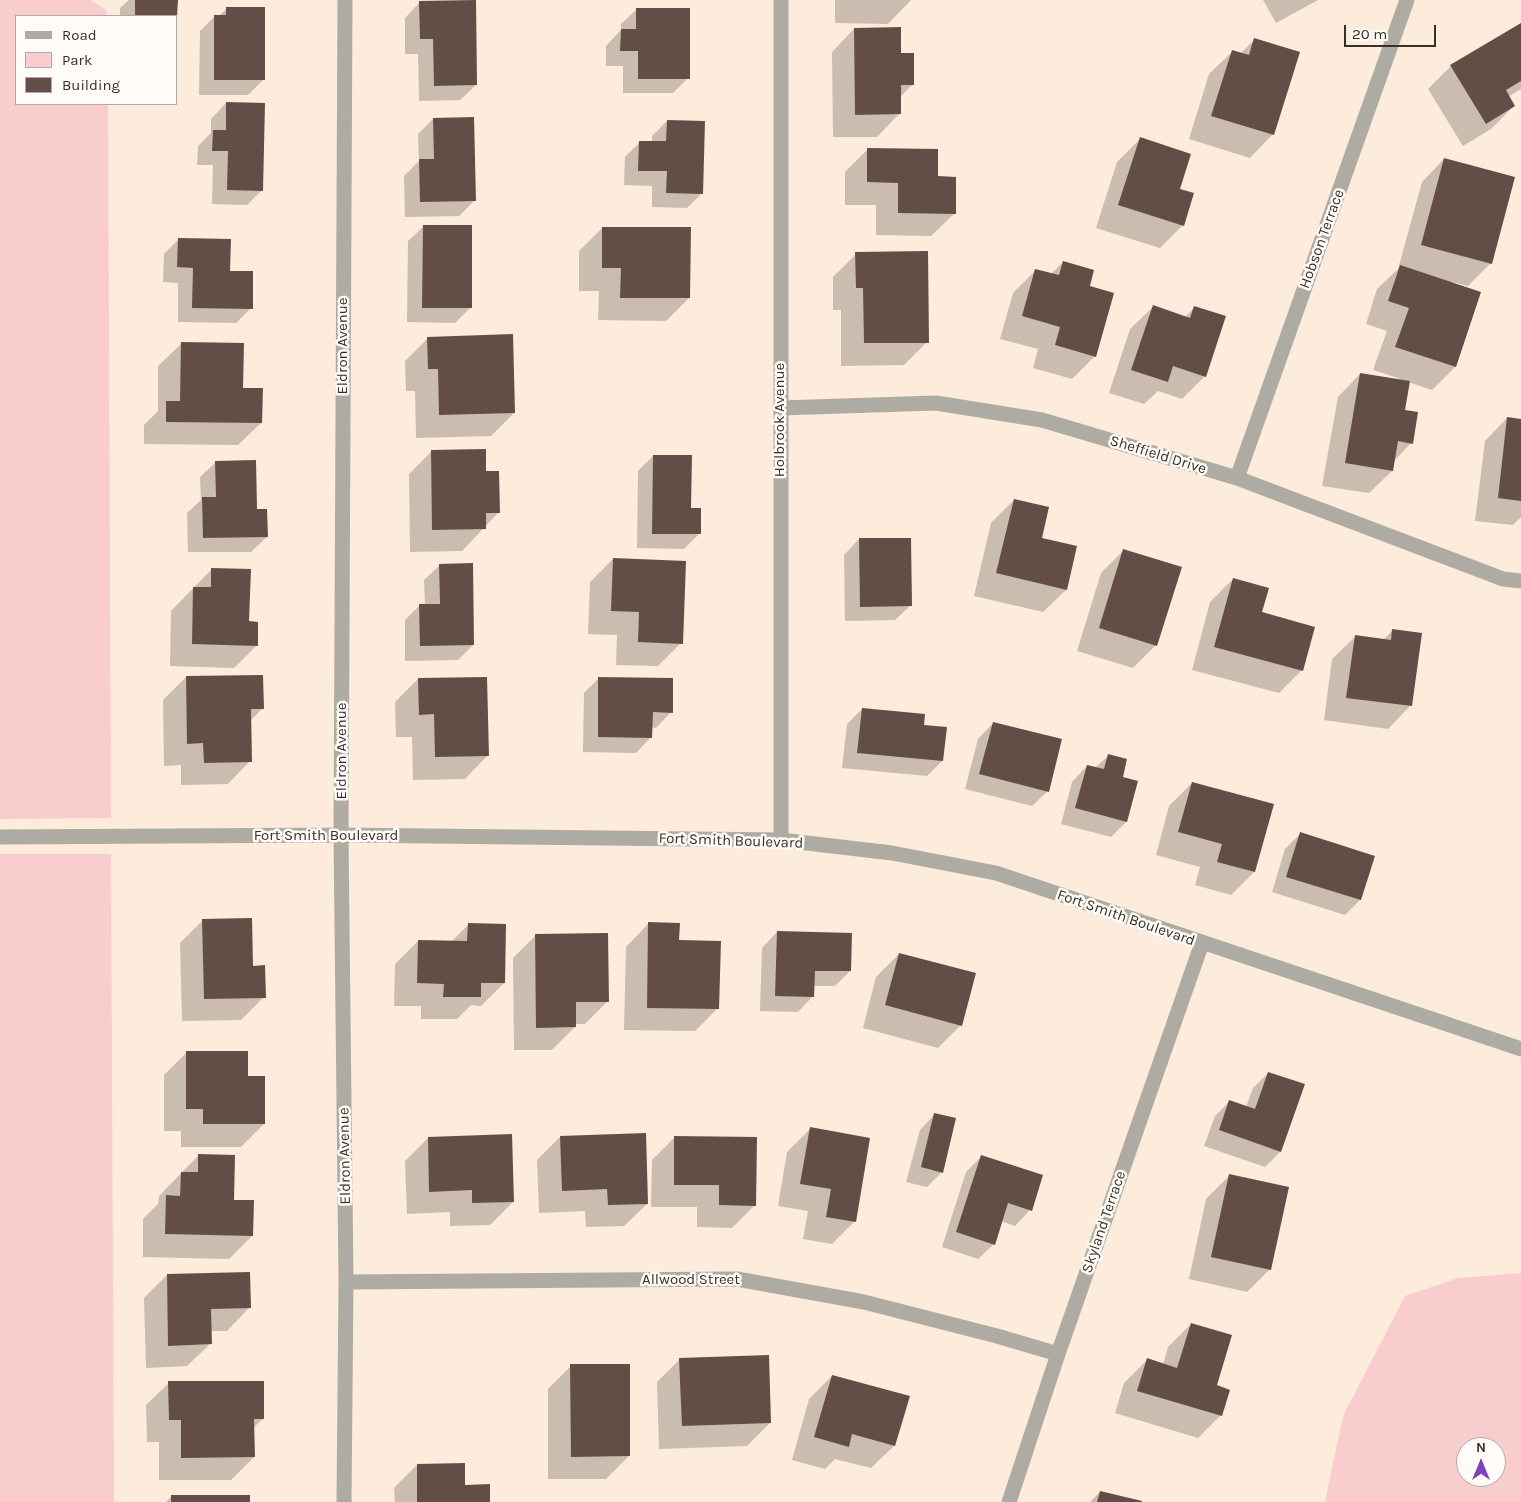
<!DOCTYPE html>
<style>
body{margin:0}
#map{position:relative;width:1521px;height:1502px;overflow:hidden;background:#fdebdb;font-family:Karla,sans-serif}
canvas{display:block}
.legend{position:absolute;left:15px;top:15px;width:162px;height:90px;box-sizing:border-box;background:#fffbf8;border:1px solid #afaaa6;margin:0;padding:6px 9px;list-style:none;font-size:15px;color:#37302a}
.legend li{display:flex;align-items:center;gap:10px;height:25px}
.legend b{width:25px;border:1px solid #afaaa6}
.north{position:absolute;left:1456px;top:1437px;width:50px;height:50px;box-sizing:border-box;background:#fffbf8;border:1px solid #afaaa6;border-radius:50%;rotate:0deg;font-size:14px;font-weight:700;line-height:20px;text-align:center;color:#37302a}
.north::after{content:'';display:block;margin:auto;width:18px;height:22px;background:#7f43b9;clip-path:polygon(50% 0,100% 100%,50% 72%,0 100%)}
.scale{position:absolute;left:1344px;top:25px;width:92px;height:22px;box-sizing:border-box;border:2px solid #37302a;border-top:0;padding-left:6px;font-size:15px;line-height:18px;white-space:nowrap;color:#37302a;-webkit-text-stroke:4px #fffbf8;paint-order:stroke}
</style>
<div id="map">
<canvas width="1521" height="1502"></canvas>
<ul class="legend">
<li><b style="height:6px;background:#aeaba2"></b>Road</li>
<li><b style="height:14px;background:#f9cdce"></b>Park</li>
<li><b style="height:14px;background:#624e46"></b>Building</li>
</ul>
<div class="north">N</div>
<div class="scale">20 m</div>
</div>
<script>
const context = document.querySelector('canvas').getContext('2d');
context.lineJoin = 'round';
function fillPath(path, color) {
  context.fillStyle = color;
  context.fill(path, 'evenodd');
}
function stroke(path, color, width, dash) {
  context.strokeStyle = color;
  context.lineWidth = width;
  context.lineCap = dash ? 'butt' : 'round';
  context.setLineDash(dash || []);
  context.stroke(path);
}
function label(font, color, halo, rows, align = 'center') {
  context.font = font + ' Karla,sans-serif';
  context.lineWidth = 5;
  context.setLineDash([]);
  context.textBaseline = 'middle';
  context.strokeStyle = halo;
  context.fillStyle = color;
  for (const [text, x, y, turn = 0] of rows) {
    context.save();
    context.translate(x, y);
    context.rotate((+turn || 0) * Math.PI / 180);
    context.textAlign = isNaN(turn) ? turn : align;
    if (halo) context.strokeText(text, 0, 0);
    context.fillText(text, 0, 0);
    context.restore();
  }
}
fillPath(new Path2D(`
 M 0,0 L 91,0 L 107,11 L 107,16 L 16,16 L 16,104 L 108,104 L 111,818 L 0,819 Z
 M 0,854 L 111,854 L 114,1502 L 0,1502 Z
 M 1521,1273 L 1521,1502 L 1325,1502 L 1343,1416 L 1405,1296 L 1458,1278 ZM 1466,1447 L 1496,1447 L 1496,1477 L 1466,1477 Z`), '#f9cdce');
fillPath(new Path2D(`
 M 129,0 L 176,0 L 176,15 L 120,16 L 120,8 Z
 M 835,0 L 911,0 L 888,24 L 835,23 Z
 M 1263,0 L 1318,0 L 1276,23 Z
 M 420,2 L 476,85 L 460,100 L 419,101 L 418,54 L 405,54 L 405,18 Z
 M 227,8 L 263,80 L 248,95 L 199,95 L 200,31 L 215,16 L 219,16 Z
 M 637,9 L 688,78 L 673,93 L 623,93 L 623,66 L 606,66 L 606,46 L 621,30 L 621,24 Z
 M 1521,25 L 1521,89 L 1508,97 L 1514,106 L 1491,129 L 1463,146 L 1428,89 L 1451,66 Z
 M 854,29 L 899,54 L 913,84 L 899,98 L 899,114 L 877,137 L 833,137 L 832,52 Z
 M 1254,40 L 1298,53 L 1272,135 L 1250,158 L 1189,139 L 1209,74 L 1232,52 L 1240,54 Z
 M 226,103 L 262,190 L 247,205 L 212,204 L 213,165 L 197,165 L 198,146 L 211,133 L 211,119 Z
 M 433,119 L 474,201 L 459,216 L 405,217 L 404,176 L 419,161 L 418,134 Z
 M 667,121 L 702,193 L 687,208 L 652,207 L 652,186 L 624,185 L 625,157 L 640,142 L 652,142 L 652,136 Z
 M 1140,139 L 1178,189 L 1183,225 L 1160,248 L 1096,228 L 1117,162 Z
 M 868,149 L 937,178 L 954,214 L 931,236 L 876,235 L 876,205 L 845,205 L 845,172 Z
 M 1444,159 L 1491,263 L 1468,286 L 1453,282 L 1453,284 L 1480,293 L 1455,367 L 1432,390 L 1408,382 L 1403,411 L 1411,443 L 1394,461 L 1392,471 L 1369,493 L 1322,486 L 1338,397 L 1360,374 L 1400,380 L 1401,379 L 1373,370 L 1387,331 L 1366,324 L 1377,289 L 1398,269 L 1422,182 Z
 M 424,226 L 470,308 L 455,323 L 407,322 L 408,241 Z
 M 602,228 L 689,298 L 666,321 L 598,320 L 599,291 L 579,291 L 579,251 Z
 M 179,239 L 229,272 L 251,308 L 236,323 L 178,322 L 178,283 L 163,282 L 164,254 Z
 M 856,254 L 927,342 L 904,365 L 841,366 L 841,310 L 833,310 L 833,277 Z
 M 1063,262 L 1088,287 L 1095,356 L 1072,379 L 1033,368 L 1038,349 L 1000,339 L 1013,293 L 1036,270 L 1051,274 Z
 M 1153,307 L 1185,317 L 1195,307 L 1205,376 L 1182,399 L 1158,391 L 1144,404 L 1109,393 L 1130,329 Z
 M 428,338 L 514,413 L 491,436 L 416,438 L 415,391 L 406,391 L 405,361 Z
 M 181,344 L 242,390 L 261,423 L 238,445 L 144,444 L 144,425 L 158,411 L 158,366 Z
 M 1507,418 L 1521,420 L 1521,517 L 1513,525 L 1475,521 L 1485,441 Z
 M 432,451 L 485,472 L 499,512 L 462,551 L 410,552 L 409,474 Z
 M 653,456 L 690,509 L 699,534 L 684,549 L 637,548 L 638,471 Z
 M 216,462 L 255,511 L 267,537 L 251,552 L 188,552 L 187,513 L 201,500 L 200,477 Z
 M 1014,500 L 1066,590 L 1043,612 L 974,596 L 991,523 Z
 M 859,539 L 911,605 L 895,620 L 845,621 L 844,555 Z
 M 1124,550 L 1156,645 L 1133,668 L 1077,651 L 1101,573 Z
 M 613,559 L 681,643 L 658,666 L 616,665 L 617,635 L 588,634 L 590,582 Z
 M 440,565 L 473,645 L 458,660 L 405,661 L 405,620 L 420,605 L 425,605 L 424,580 Z
 M 212,569 L 248,623 L 257,645 L 234,668 L 170,666 L 171,611 Z
 M 1233,579 L 1261,613 L 1302,670 L 1279,693 L 1192,670 L 1210,602 Z
 M 1393,630 L 1410,706 L 1388,729 L 1324,720 L 1332,659 L 1355,637 L 1383,640 Z
 M 186,677 L 263,708 L 250,721 L 250,761 L 228,784 L 181,785 L 181,765 L 164,766 L 163,700 Z
 M 599,678 L 671,712 L 656,728 L 651,727 L 651,737 L 636,753 L 583,752 L 584,693 Z
 M 418,679 L 487,756 L 465,779 L 413,780 L 412,737 L 396,737 L 395,702 Z
 M 862,709 L 922,726 L 942,761 L 927,776 L 842,768 L 847,724 Z
 M 993,723 L 1048,791 L 1032,806 L 965,789 L 978,739 Z
 M 1108,756 L 1121,778 L 1126,822 L 1111,837 L 1061,824 L 1072,782 L 1087,766 L 1095,768 Z
 M 1192,783 L 1254,872 L 1231,895 L 1195,885 L 1200,867 L 1156,855 L 1169,806 Z
 M 1300,834 L 1374,857 L 1360,900 L 1345,915 L 1272,892 L 1285,849 Z
 M 203,920 L 252,967 L 264,997 L 241,1020 L 182,1021 L 180,943 Z
 M 648,924 L 678,942 L 718,1008 L 695,1031 L 624,1030 L 626,947 Z
 M 468,925 L 504,983 L 481,1006 L 471,1005 L 457,1019 L 421,1019 L 421,1006 L 394,1006 L 395,964 L 418,941 L 451,942 Z
 M 777,932 L 850,971 L 835,986 L 813,986 L 813,996 L 798,1012 L 760,1011 L 762,948 Z
 M 536,935 L 608,1001 L 585,1024 L 575,1024 L 575,1027 L 552,1050 L 514,1050 L 513,958 Z
 M 899,954 L 961,1025 L 938,1048 L 863,1028 L 876,977 Z
 M 187,1052 L 247,1077 L 264,1124 L 241,1147 L 181,1147 L 181,1131 L 164,1131 L 164,1075 Z
 M 1268,1073 L 1280,1152 L 1265,1167 L 1204,1146 L 1215,1116 L 1230,1101 L 1246,1107 L 1253,1088 Z
 M 935,1114 L 942,1172 L 927,1187 L 906,1182 L 920,1130 Z
 M 810,1129 L 855,1221 L 832,1244 L 803,1239 L 808,1211 L 778,1206 L 787,1152 Z
 M 560,1137 L 647,1204 L 624,1226 L 586,1227 L 585,1211 L 539,1213 L 537,1160 Z
 M 675,1137 L 755,1205 L 732,1228 L 697,1227 L 697,1207 L 651,1207 L 652,1160 Z
 M 428,1138 L 513,1202 L 490,1225 L 450,1226 L 450,1212 L 407,1214 L 405,1161 Z
 M 199,1155 L 233,1201 L 252,1236 L 229,1259 L 143,1257 L 143,1219 L 158,1204 L 159,1196 Z
 M 981,1157 L 1030,1210 L 1015,1226 L 1001,1221 L 994,1244 L 978,1259 L 942,1247 L 966,1172 Z
 M 1229,1176 L 1270,1269 L 1247,1292 L 1189,1279 L 1206,1199 Z
 M 167,1275 L 249,1308 L 227,1331 L 210,1331 L 210,1344 L 187,1366 L 146,1368 L 144,1298 Z
 M 1191,1324 L 1221,1415 L 1198,1438 L 1115,1413 L 1124,1383 L 1147,1360 L 1163,1365 L 1168,1347 Z
 M 680,1359 L 770,1423 L 747,1446 L 659,1449 L 657,1382 Z
 M 571,1366 L 629,1456 L 606,1479 L 548,1479 L 548,1389 Z
 M 832,1376 L 894,1446 L 871,1468 L 835,1459 L 825,1469 L 792,1460 L 809,1399 Z
 M 169,1383 L 263,1419 L 253,1428 L 254,1457 L 231,1480 L 159,1480 L 159,1442 L 147,1442 L 146,1405 Z
 M 417,1465 L 464,1486 L 489,1502 L 395,1502 L 394,1488 Z
 M 1100,1492 L 1140,1502 L 1090,1502 Z
 M 172,1496 L 249,1502 L 166,1502 Z`), '#0003');
fillPath(new Path2D(`
 M 135,0 L 178,0 L 177,16 L 135,16 Z
 M 476,0 L 477,85 L 434,86 L 433,39 L 420,39 L 419,1 Z
 M 226,7 L 265,7 L 265,80 L 214,80 L 214,15 L 226,15 Z
 M 636,8 L 690,8 L 690,79 L 638,79 L 638,51 L 620,51 L 621,29 L 636,29 Z
 M 1521,23 L 1521,81 L 1506,90 L 1515,106 L 1486,124 L 1450,65 Z
 M 901,27 L 901,53 L 914,53 L 914,85 L 901,85 L 901,114 L 855,115 L 854,28 Z
 M 1254,38 L 1300,52 L 1274,135 L 1211,116 L 1232,50 L 1249,55 Z
 M 226,102 L 265,103 L 263,191 L 227,190 L 228,151 L 212,151 L 213,130 L 226,130 Z
 M 474,117 L 476,201 L 420,202 L 419,159 L 434,159 L 433,118 Z
 M 667,120 L 705,121 L 703,194 L 666,193 L 667,171 L 638,171 L 639,141 L 666,141 Z
 M 1140,137 L 1191,154 L 1180,189 L 1194,193 L 1184,226 L 1118,205 Z
 M 867,148 L 938,149 L 938,176 L 956,177 L 956,214 L 898,213 L 898,183 L 867,182 Z
 M 1444,158 L 1515,177 L 1492,264 L 1421,245 Z
 M 423,225 L 472,225 L 472,308 L 422,308 Z
 M 602,227 L 691,227 L 690,298 L 620,298 L 621,268 L 602,268 Z
 M 178,238 L 231,239 L 230,271 L 253,271 L 253,309 L 192,308 L 193,268 L 177,267 Z
 M 928,251 L 929,343 L 864,343 L 863,288 L 856,288 L 855,252 Z
 M 1063,261 L 1094,270 L 1090,286 L 1114,293 L 1096,357 L 1055,345 L 1060,327 L 1022,316 L 1035,269 L 1059,275 Z
 M 1400,265 L 1481,292 L 1456,367 L 1395,347 L 1409,308 L 1388,301 Z
 M 1153,305 L 1190,318 L 1194,306 L 1226,316 L 1206,377 L 1173,366 L 1168,382 L 1131,370 Z
 M 513,334 L 515,413 L 439,415 L 438,369 L 428,369 L 427,337 Z
 M 181,342 L 244,343 L 243,388 L 263,388 L 262,423 L 166,422 L 166,401 L 180,401 Z
 M 1360,373 L 1410,381 L 1405,410 L 1418,412 L 1413,444 L 1398,441 L 1393,471 L 1345,463 Z
 M 1507,417 L 1521,419 L 1521,501 L 1498,498 Z
 M 486,449 L 486,471 L 499,471 L 500,513 L 486,513 L 486,529 L 432,530 L 431,450 Z
 M 653,455 L 692,455 L 691,508 L 701,508 L 701,534 L 652,534 Z
 M 256,460 L 257,509 L 267,509 L 268,537 L 203,538 L 202,497 L 216,497 L 215,461 Z
 M 1014,499 L 1049,507 L 1042,538 L 1077,546 L 1067,590 L 996,573 Z
 M 859,538 L 911,538 L 912,606 L 860,607 Z
 M 1123,549 L 1182,567 L 1157,646 L 1099,628 Z
 M 613,558 L 686,561 L 683,644 L 638,642 L 639,612 L 611,611 Z
 M 473,563 L 474,645 L 420,646 L 419,604 L 440,604 L 439,564 Z
 M 211,568 L 251,569 L 249,621 L 258,622 L 258,646 L 192,644 L 193,587 L 211,587 Z
 M 1233,578 L 1269,588 L 1262,612 L 1315,627 L 1303,671 L 1214,647 Z
 M 1392,629 L 1422,633 L 1412,706 L 1346,698 L 1355,635 L 1391,640 Z
 M 263,675 L 264,709 L 251,709 L 252,762 L 204,763 L 203,743 L 187,744 L 186,676 Z
 M 487,677 L 489,756 L 435,757 L 434,714 L 419,715 L 418,678 Z
 M 598,677 L 673,678 L 673,713 L 653,712 L 652,738 L 598,737 Z
 M 862,708 L 925,714 L 924,725 L 947,727 L 943,761 L 857,753 Z
 M 993,722 L 1062,739 L 1049,792 L 979,774 Z
 M 1108,754 L 1127,759 L 1123,777 L 1138,781 L 1127,822 L 1075,808 L 1087,765 L 1104,769 Z
 M 1192,782 L 1274,804 L 1255,872 L 1217,862 L 1222,844 L 1178,832 Z
 M 1300,832 L 1375,856 L 1361,900 L 1286,877 Z
 M 252,918 L 253,966 L 265,965 L 266,998 L 204,999 L 202,919 Z
 M 648,922 L 680,923 L 679,940 L 721,941 L 719,1009 L 647,1008 Z
 M 468,923 L 506,924 L 505,983 L 481,983 L 481,997 L 443,997 L 444,984 L 417,983 L 418,940 L 467,941 Z
 M 777,931 L 852,933 L 851,971 L 815,971 L 814,997 L 775,996 Z
 M 608,933 L 609,1002 L 576,1002 L 576,1027 L 536,1028 L 535,934 Z
 M 899,953 L 976,973 L 962,1026 L 885,1005 Z
 M 186,1051 L 248,1051 L 248,1076 L 265,1076 L 265,1124 L 203,1124 L 203,1109 L 186,1109 Z
 M 1268,1072 L 1305,1084 L 1281,1152 L 1219,1130 L 1229,1100 L 1255,1109 Z
 M 934,1113 L 956,1118 L 943,1173 L 921,1167 Z
 M 810,1127 L 870,1138 L 856,1222 L 826,1217 L 831,1189 L 800,1184 Z
 M 646,1133 L 648,1204 L 608,1205 L 607,1189 L 562,1191 L 560,1136 Z
 M 512,1134 L 514,1202 L 472,1203 L 472,1190 L 429,1192 L 428,1137 Z
 M 674,1136 L 757,1137 L 756,1206 L 719,1205 L 719,1185 L 674,1185 Z
 M 198,1154 L 235,1155 L 234,1200 L 254,1200 L 253,1236 L 165,1234 L 166,1195 L 180,1196 L 181,1172 L 198,1172 Z
 M 981,1155 L 1043,1175 L 1032,1211 L 1008,1203 L 995,1245 L 956,1232 Z
 M 1229,1174 L 1289,1187 L 1271,1270 L 1211,1257 Z
 M 250,1272 L 251,1308 L 211,1309 L 212,1344 L 168,1346 L 167,1274 Z
 M 1191,1323 L 1232,1335 L 1217,1385 L 1230,1390 L 1222,1416 L 1137,1391 L 1147,1358 L 1177,1368 Z
 M 769,1355 L 771,1423 L 682,1426 L 679,1358 Z
 M 570,1364 L 630,1364 L 630,1456 L 571,1457 Z
 M 832,1375 L 910,1396 L 895,1446 L 852,1434 L 849,1447 L 814,1437 Z
 M 168,1381 L 264,1381 L 264,1419 L 254,1419 L 255,1457 L 181,1458 L 181,1420 L 169,1420 Z
 M 465,1463 L 465,1485 L 490,1484 L 490,1502 L 417,1502 L 417,1464 Z
 M 1100,1491 L 1142,1501 L 1142,1502 L 1097,1502 Z
 M 171,1495 L 250,1495 L 250,1502 L 171,1502 Z`), '#624e46');
stroke(new Path2D(`
 M 781,0 L 781,840
 M 780,408 L 936,403 L 1042,420 L 1237,478 L 1503,579 L 1521,581
 M 1237,478 L 1407,0
 M 0,837 L 341,835 L 781,840 L 892,853 L 996,873 L 1521,1049
 M 346,1282 L 737,1279 L 864,1302 L 997,1336 L 1058,1354
 M 344,1502 L 346,1282 L 341,835 L 345,0
 M 1009,1502 L 1058,1354 L 1202,943`), '#aeaba2', 15);
label('15px', '#37302a', '#fffbf8', [
 ["Hobson Terrace",1322,239,-70],
 ["Eldron Avenue",343,346,-90],
 ["Holbrook Avenue",780,420,-90],
 ["Sheffield Drive",1158,455,17],
 ["Eldron Avenue",342,751,-90],
 ["Fort Smith Boulevard",326,836],
 ["Fort Smith Boulevard",731,841,2],
 ["Fort Smith Boulevard",1126,918,19],
 ["Eldron Avenue",345,1156,-91],
 ["Skyland Terrace",1104,1222,-71],
 ["Allwood Street",691,1280]
]);
</script>
